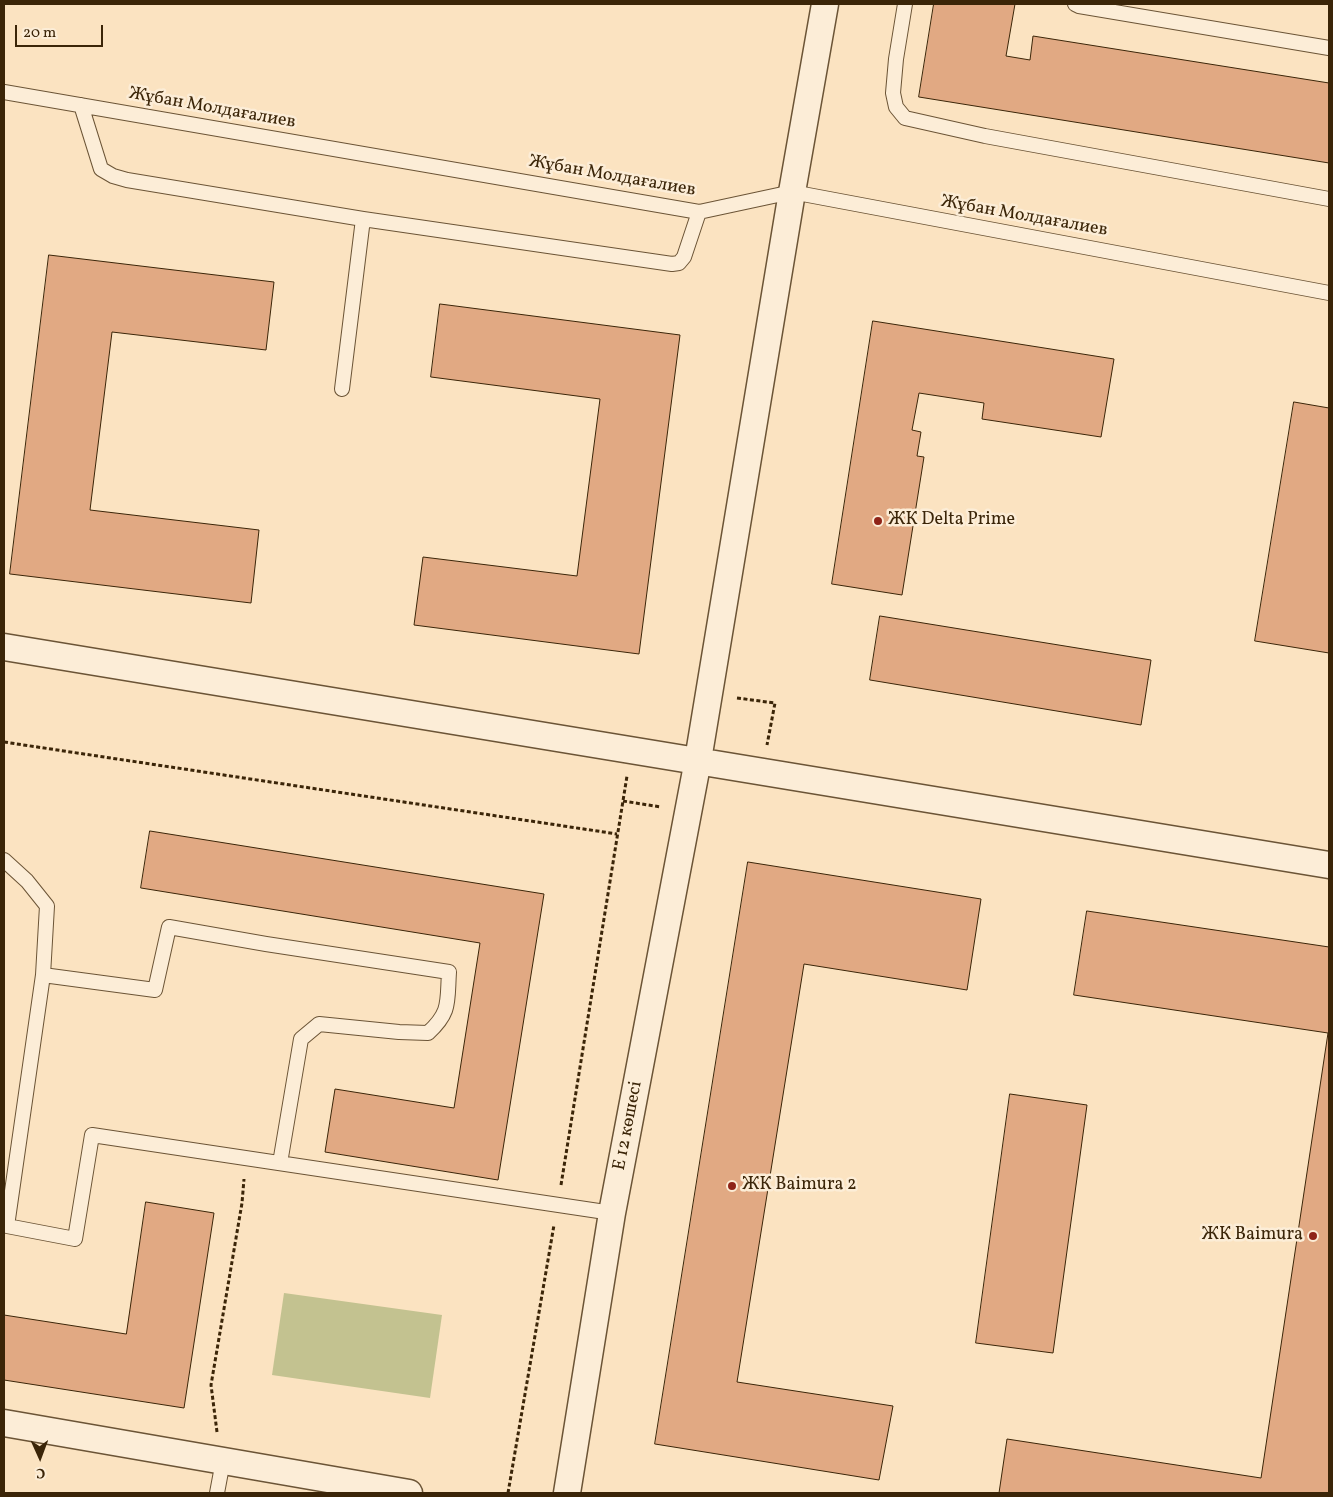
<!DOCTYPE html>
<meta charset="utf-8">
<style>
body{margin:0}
#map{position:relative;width:1333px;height:1497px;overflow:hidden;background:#fbe3c1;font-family:Vollkorn,serif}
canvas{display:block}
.frame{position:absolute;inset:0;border:5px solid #3b2508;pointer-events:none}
.north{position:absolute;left:15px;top:1432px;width:50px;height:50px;-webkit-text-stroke:4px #fcedd7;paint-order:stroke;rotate:178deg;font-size:14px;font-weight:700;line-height:20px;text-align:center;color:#3b2508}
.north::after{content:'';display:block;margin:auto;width:18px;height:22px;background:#3b2508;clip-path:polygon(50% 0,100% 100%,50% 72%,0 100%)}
.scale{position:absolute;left:15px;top:25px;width:88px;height:22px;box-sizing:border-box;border:2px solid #3b2508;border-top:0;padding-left:6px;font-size:15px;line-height:18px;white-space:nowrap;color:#3b2508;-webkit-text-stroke:4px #fcedd7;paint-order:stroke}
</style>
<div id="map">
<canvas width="1333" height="1497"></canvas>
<div class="frame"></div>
<div class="north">С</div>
<div class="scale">20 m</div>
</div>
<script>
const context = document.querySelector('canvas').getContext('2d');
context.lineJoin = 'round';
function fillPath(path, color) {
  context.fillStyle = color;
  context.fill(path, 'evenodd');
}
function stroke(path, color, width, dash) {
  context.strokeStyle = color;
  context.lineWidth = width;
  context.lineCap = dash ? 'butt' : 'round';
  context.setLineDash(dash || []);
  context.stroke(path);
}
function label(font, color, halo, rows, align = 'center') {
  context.font = font + ' Vollkorn,serif';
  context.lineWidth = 5;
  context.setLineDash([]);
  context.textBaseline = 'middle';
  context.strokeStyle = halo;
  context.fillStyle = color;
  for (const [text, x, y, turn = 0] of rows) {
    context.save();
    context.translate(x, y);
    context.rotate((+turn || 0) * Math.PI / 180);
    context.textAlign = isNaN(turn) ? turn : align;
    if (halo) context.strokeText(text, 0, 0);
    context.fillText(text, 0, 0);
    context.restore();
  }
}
fillPath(new Path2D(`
 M 284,1293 L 442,1315 L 430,1398 L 272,1375 Z`), '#c3c290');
const building = new Path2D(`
 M 934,4 L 1015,4 L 1006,56 L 1030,60 L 1033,36 L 1329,83 L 1329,163 L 919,97 Z
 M 49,255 L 274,282 L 266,350 L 112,332 L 90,510 L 259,530 L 251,603 L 10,574 Z
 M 440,304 L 680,335 L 639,654 L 414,625 L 423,557 L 577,576 L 600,399 L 431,377 Z
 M 873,321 L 1114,359 L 1101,437 L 982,419 L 984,403 L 919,393 L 912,430 L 921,432 L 917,456 L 924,457 L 902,595 L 832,584 Z
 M 1294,402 L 1329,408 L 1329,653 L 1255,641 Z
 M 880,616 L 1151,660 L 1141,725 L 870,680 Z
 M 150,831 L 544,894 L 498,1180 L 325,1152 L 335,1089 L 454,1108 L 480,943 L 141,888 Z
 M 748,862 L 981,899 L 967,990 L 804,964 L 737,1382 L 893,1406 L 879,1480 L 655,1444 Z
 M 1087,911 L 1329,947 L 1329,1493 L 999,1493 L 1007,1439 L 1261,1478 L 1328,1033 L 1074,995 Z
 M 1010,1094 L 1087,1105 L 1053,1353 L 976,1343 Z
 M 146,1202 L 214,1213 L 184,1408 L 4,1380 L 4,1315 L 126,1334 Z`);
fillPath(building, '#e1a983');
stroke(building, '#3b2508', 1);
const lane = new Path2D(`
 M 905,4 L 896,59 L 893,93 L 896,107 L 905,118 L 985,136 L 1329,199
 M 1075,4 L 1079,6 L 1329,48
 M 4,92 L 699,212 L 792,192 L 1329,293
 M 81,105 L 101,169 L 113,176 L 127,180 L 363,219 L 672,264 L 679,263 L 684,257 L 699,212
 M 342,389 L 363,219
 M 4,860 L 27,881 L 47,906 L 43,975
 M 280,1163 L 301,1039 L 319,1024 L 399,1032 L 428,1033 C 451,1012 447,1002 449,972 L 266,944 L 169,927 L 155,990 L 43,975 L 7,1226 L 75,1239 L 92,1135 L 612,1213
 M 217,1493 L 223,1461`);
const street = new Path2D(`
 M 4,647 L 1329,865
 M 4,1423 L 409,1493
 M 567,1493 L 612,1213 L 698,760 L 792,192 L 825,4`);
stroke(lane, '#6b5436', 16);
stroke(street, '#6b5436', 29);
stroke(new Path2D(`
 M 737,698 L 775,703 L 767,745
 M 4,742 L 617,834
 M 623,801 L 661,807
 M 561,1185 L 627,776
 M 217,1432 L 211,1385 L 242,1203 L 244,1179
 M 508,1493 L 554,1225`), '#3b2508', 3, [4, 2.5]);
stroke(lane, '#fcedd7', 14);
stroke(street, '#fcedd7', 26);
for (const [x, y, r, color] of [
 [878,521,5,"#8f2418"],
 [732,1186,5,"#8f2418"],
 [1313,1236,5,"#8f2418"]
]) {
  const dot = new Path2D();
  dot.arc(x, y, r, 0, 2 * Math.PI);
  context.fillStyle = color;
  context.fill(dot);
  stroke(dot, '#fcedd7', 2);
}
label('18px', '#3b2508', '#fcedd7', [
 ["Жұбан Молдағалиев",212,109,10],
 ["Жұбан Молдағалиев",612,177,10],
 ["Жұбан Молдағалиев",1024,217,10],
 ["Е 12 көшесі",629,1126,-79]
]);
label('18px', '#3b2508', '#fcedd7', [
 ["ЖК Delta Prime",888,521],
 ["ЖК Baimura 2",742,1186],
 ["ЖК Baimura",1303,1236,"right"]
], 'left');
</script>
